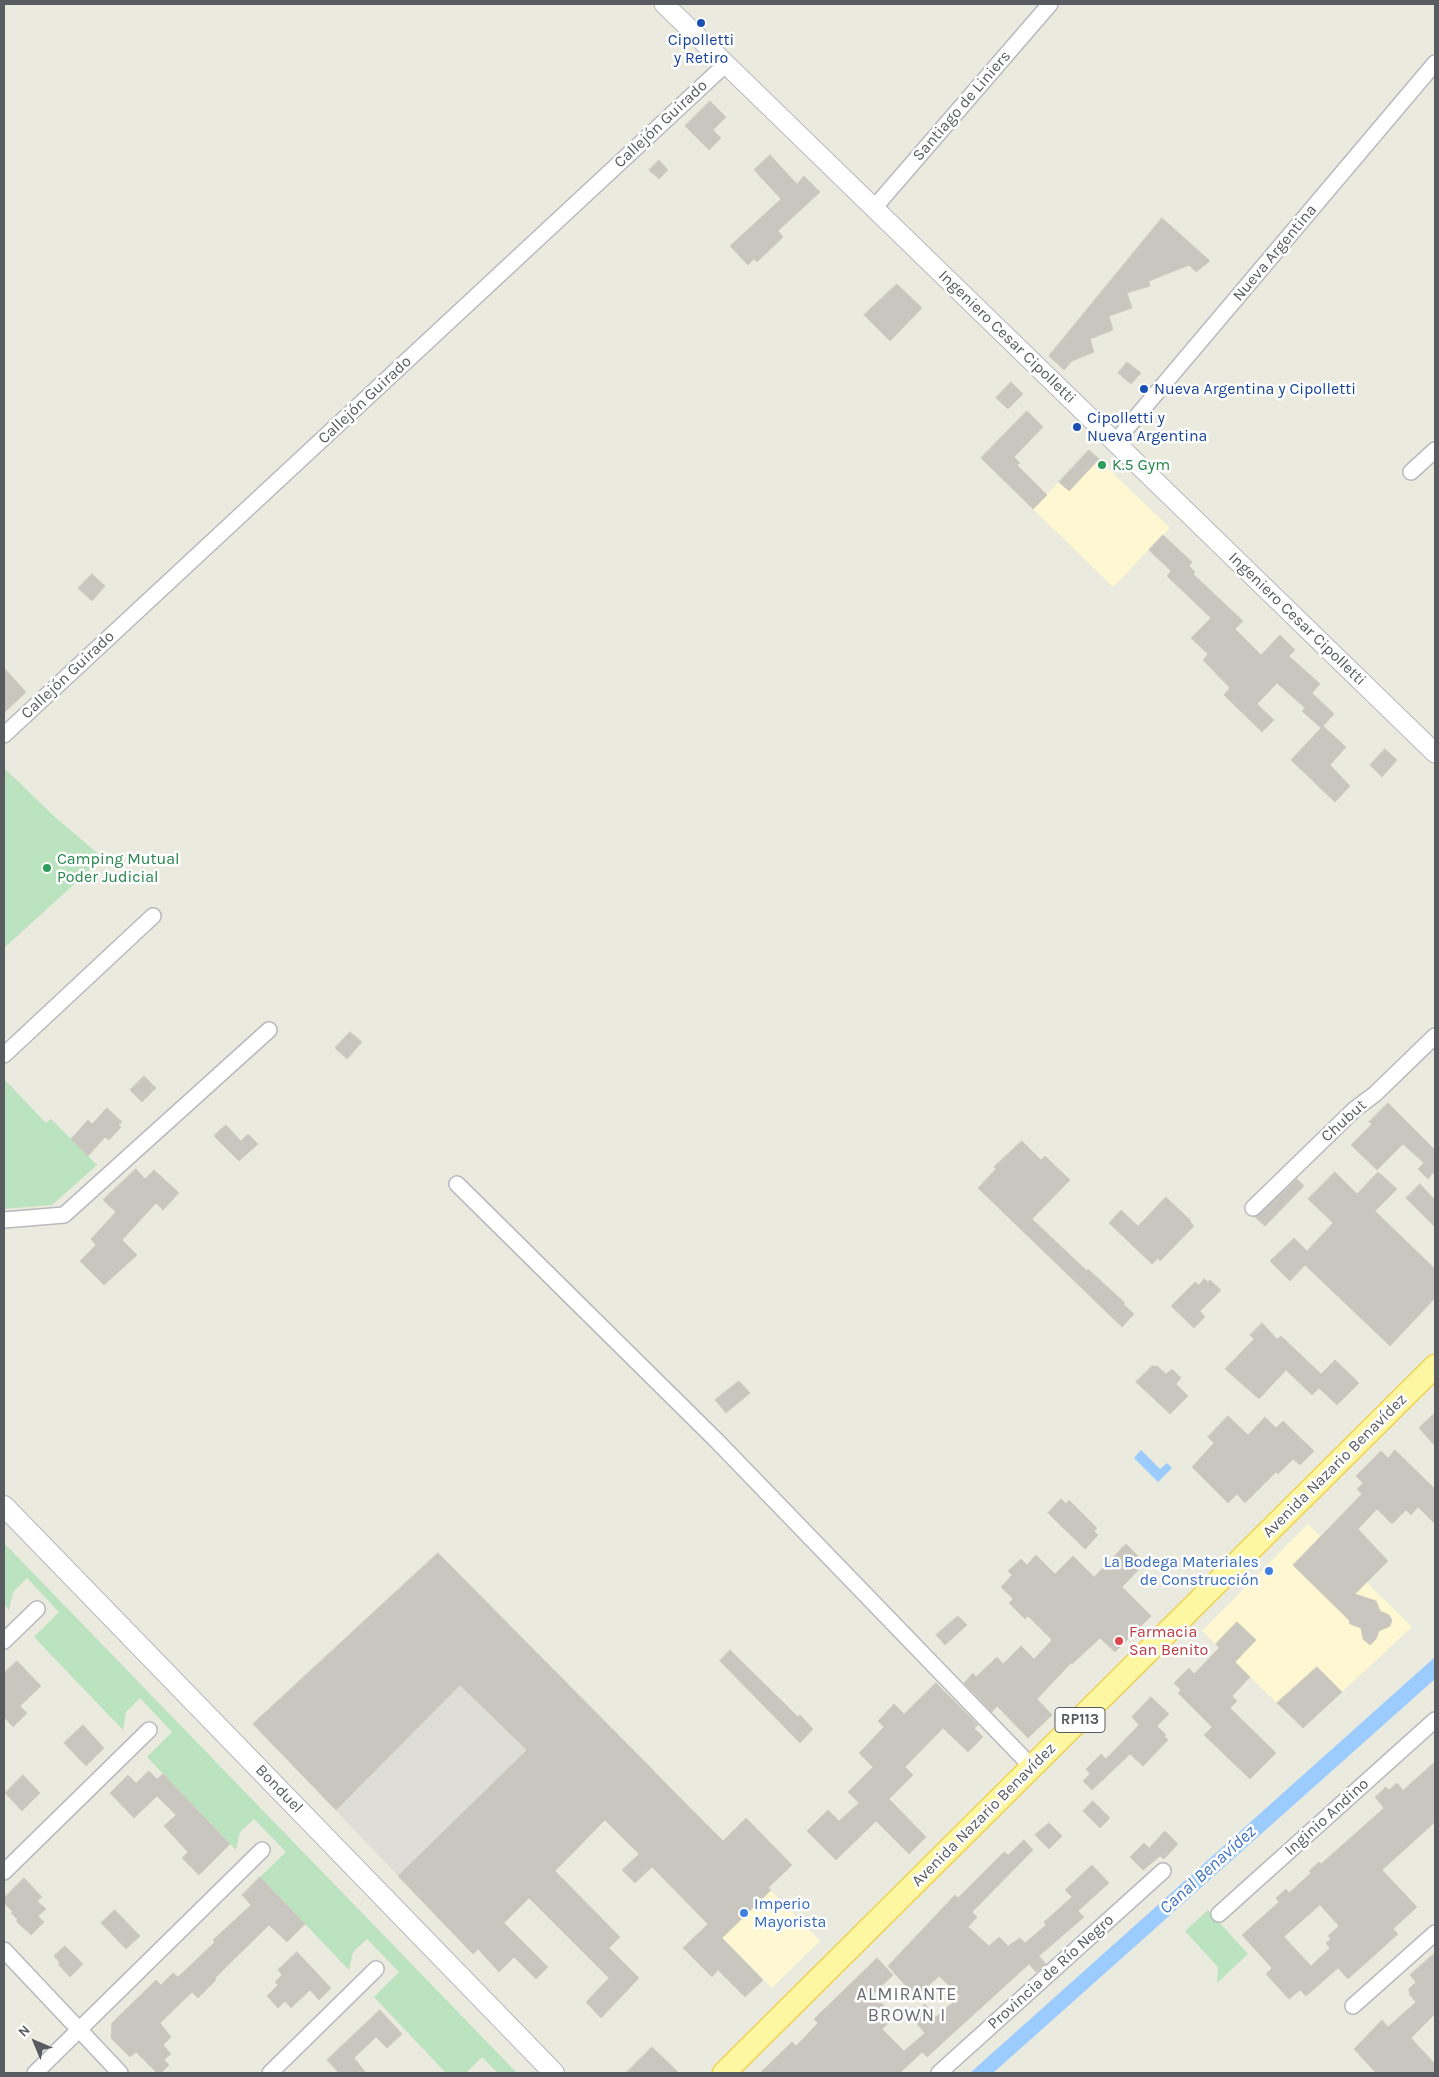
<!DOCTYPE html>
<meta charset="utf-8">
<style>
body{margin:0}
#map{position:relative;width:1439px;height:2077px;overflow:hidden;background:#ebeadf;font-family:Karla,sans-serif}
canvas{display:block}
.frame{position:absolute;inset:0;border:5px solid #585b60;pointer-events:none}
.north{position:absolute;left:10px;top:2017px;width:50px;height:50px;-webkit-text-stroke:4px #fff;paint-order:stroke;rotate:315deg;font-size:14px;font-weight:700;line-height:20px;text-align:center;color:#585b60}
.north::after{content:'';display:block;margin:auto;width:18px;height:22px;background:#585b60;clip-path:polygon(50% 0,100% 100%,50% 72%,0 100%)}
</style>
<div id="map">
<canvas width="1439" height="2077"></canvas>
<div class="frame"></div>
<div class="north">N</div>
</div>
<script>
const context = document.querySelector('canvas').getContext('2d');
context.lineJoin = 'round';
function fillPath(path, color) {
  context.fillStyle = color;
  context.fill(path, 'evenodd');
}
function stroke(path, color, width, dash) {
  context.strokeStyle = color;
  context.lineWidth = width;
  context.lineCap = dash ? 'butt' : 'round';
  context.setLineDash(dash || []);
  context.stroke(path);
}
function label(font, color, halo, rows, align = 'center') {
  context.font = font + ' Karla,sans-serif';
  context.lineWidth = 5;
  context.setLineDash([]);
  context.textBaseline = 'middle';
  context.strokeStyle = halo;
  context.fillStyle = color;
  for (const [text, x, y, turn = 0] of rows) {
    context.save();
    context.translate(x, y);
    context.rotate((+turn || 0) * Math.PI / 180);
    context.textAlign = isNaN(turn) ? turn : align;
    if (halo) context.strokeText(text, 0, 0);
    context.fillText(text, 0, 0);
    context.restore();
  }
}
fillPath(new Path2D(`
 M 1089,450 L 1170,528 L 1113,587 L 1033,509 Z
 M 1308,1524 L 1412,1627 L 1303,1728 L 1202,1631 Z
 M 654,1770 L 820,1941 L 772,1988 L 605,1820 Z`), '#fdf7d2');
fillPath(new Path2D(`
 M 438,1553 L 654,1770 L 473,1954 L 253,1724 Z`), '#dfddd7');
fillPath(new Path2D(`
 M 4,768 L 55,817 L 103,858 L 4,948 Z
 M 4,1079 L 46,1123 L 51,1119 L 97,1165 L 52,1205 L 4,1209 Z
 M 4,1543 L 517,2073 L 498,2073 L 482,2057 L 466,2073 L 446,2073 L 374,1997 L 399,1972 L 367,1939 L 353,1952 L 349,1970 L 260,1877 L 286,1852 L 254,1819 L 240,1832 L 236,1850 L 147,1757 L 172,1732 L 140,1698 L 126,1712 L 123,1730 L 34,1637 L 59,1612 L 27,1578 L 13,1592 L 9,1610 L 4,1604 Z
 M 1208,1910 L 1248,1954 L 1217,1983 L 1218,1967 L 1185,1931 Z`), '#bbe3bf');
fillPath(new Path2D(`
 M 1141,1450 L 1160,1469 L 1167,1463 L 1172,1468 L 1158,1482 L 1134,1458 Z
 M 1435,1657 L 1435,1679 L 993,2073 L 970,2073 Z`), '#9ccbfe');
const building = new Path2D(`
 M 710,101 L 726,117 L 713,130 L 721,138 L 709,150 L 685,126 Z
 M 770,155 L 797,184 L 804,176 L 820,192 L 778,231 L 783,237 L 757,262 L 754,259 L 748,265 L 730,246 L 781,199 L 754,170 Z
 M 659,160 L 668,170 L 659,179 L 649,170 Z
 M 1162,218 L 1210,261 L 1196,272 L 1189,265 L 1149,281 L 1150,286 L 1127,293 L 1132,308 L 1109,316 L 1113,330 L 1090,339 L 1094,352 L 1072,361 L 1064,370 L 1049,356 Z
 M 897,284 L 922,308 L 890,341 L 864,315 Z
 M 1127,362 L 1141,373 L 1131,384 L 1118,373 Z
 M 1011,382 L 1023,394 L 1008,409 L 996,398 Z
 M 1027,411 L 1043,427 L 1014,457 L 1020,463 L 1017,465 L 1047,495 L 1033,509 L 981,458 Z
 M 1089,450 L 1099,459 L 1069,491 L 1059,482 Z
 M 1163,535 L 1192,562 L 1189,566 L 1195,572 L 1193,574 L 1243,621 L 1235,629 L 1261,655 L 1280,635 L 1295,650 L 1289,656 L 1320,684 L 1312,693 L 1334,714 L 1323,726 L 1346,747 L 1330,765 L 1350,786 L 1335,802 L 1291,760 L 1321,728 L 1302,711 L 1305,708 L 1277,683 L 1257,704 L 1274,720 L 1262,732 L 1224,695 L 1230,688 L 1203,660 L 1208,654 L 1191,638 L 1211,618 L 1167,576 L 1171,571 L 1149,550 Z
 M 92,574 L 105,586 L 92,601 L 78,588 Z
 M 4,668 L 26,692 L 4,713 Z
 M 1385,749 L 1397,760 L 1382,777 L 1370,765 Z
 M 350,1032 L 362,1042 L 347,1059 L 335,1048 Z
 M 144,1076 L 156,1088 L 142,1102 L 130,1090 Z
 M 1388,1103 L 1435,1150 L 1435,1175 L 1433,1173 L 1428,1179 L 1418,1169 L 1424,1163 L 1403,1144 L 1377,1170 L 1351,1145 L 1372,1124 L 1369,1122 Z
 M 107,1108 L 122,1122 L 118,1125 L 121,1127 L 109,1140 L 105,1137 L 88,1156 L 71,1139 L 88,1120 L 92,1124 Z
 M 226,1125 L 241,1141 L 248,1134 L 258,1144 L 239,1161 L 214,1136 Z
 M 1022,1141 L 1041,1160 L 1045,1156 L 1070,1180 L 1032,1219 L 1087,1271 L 1088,1269 L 1125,1303 L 1123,1304 L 1134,1314 L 1122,1327 L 978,1188 L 996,1169 L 994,1167 Z
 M 136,1169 L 145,1179 L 154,1170 L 179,1193 L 163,1210 L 156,1203 L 122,1240 L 137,1255 L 104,1285 L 80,1261 L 96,1245 L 91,1239 L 116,1212 L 103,1200 Z
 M 1335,1172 L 1357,1194 L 1378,1172 L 1397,1189 L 1375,1211 L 1435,1269 L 1435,1298 L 1390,1346 L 1305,1265 L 1290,1281 L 1270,1261 L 1294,1238 L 1307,1251 L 1333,1223 L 1308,1199 Z
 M 1297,1179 L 1304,1186 L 1265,1226 L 1255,1217 Z
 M 1420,1184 L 1435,1200 L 1435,1227 L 1406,1198 Z
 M 1166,1197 L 1191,1221 L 1190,1222 L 1194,1226 L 1160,1261 L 1158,1258 L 1152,1264 L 1109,1223 L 1121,1210 L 1138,1226 Z
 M 1204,1279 L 1208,1282 L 1210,1280 L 1221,1290 L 1200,1311 L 1205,1317 L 1194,1328 L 1171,1306 L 1195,1282 L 1199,1285 Z
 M 1262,1323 L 1277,1339 L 1281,1336 L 1321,1374 L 1335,1360 L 1359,1383 L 1337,1405 L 1319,1388 L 1312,1395 L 1286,1370 L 1259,1399 L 1225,1369 L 1254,1339 L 1250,1335 Z
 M 1152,1366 L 1157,1366 L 1166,1374 L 1172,1369 L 1181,1378 L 1176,1384 L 1188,1396 L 1170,1414 L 1136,1382 Z
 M 739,1381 L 750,1393 L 726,1413 L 715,1400 Z
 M 1435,1413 L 1435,1446 L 1419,1428 Z
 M 1228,1416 L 1248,1435 L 1265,1417 L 1276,1428 L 1283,1421 L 1314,1451 L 1300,1465 L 1293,1459 L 1278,1474 L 1276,1472 L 1245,1503 L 1237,1494 L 1228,1503 L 1192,1467 L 1214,1443 L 1208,1437 Z
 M 1395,1450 L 1435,1489 L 1435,1524 L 1418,1507 L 1411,1515 L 1406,1510 L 1392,1524 L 1377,1509 L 1358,1529 L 1388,1561 L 1355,1594 L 1376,1601 L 1380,1611 L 1389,1615 L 1392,1620 L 1390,1626 L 1379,1631 L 1376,1639 L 1370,1645 L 1363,1639 L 1361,1628 L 1350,1624 L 1349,1620 L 1293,1565 L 1362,1494 L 1357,1489 L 1363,1483 L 1356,1476 L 1381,1451 L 1388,1458 Z
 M 1061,1499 L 1066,1504 L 1069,1500 L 1097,1528 L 1094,1531 L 1098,1535 L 1085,1549 L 1048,1513 Z
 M 1126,1544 L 1145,1563 L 1122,1587 L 1151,1616 L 1115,1652 L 1100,1638 L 1072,1664 L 1071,1663 L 1037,1699 L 1052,1715 L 1028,1738 L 997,1706 L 992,1712 L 964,1683 L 973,1673 L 976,1677 L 997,1657 L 1003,1664 L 1021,1646 L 1034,1659 L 1052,1640 L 1028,1616 L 1025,1619 L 1009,1603 L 1013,1599 L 1001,1587 L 1012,1575 L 1008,1571 L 1021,1559 L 1027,1565 L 1036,1555 L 1055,1574 L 1073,1556 L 1094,1577 Z
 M 438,1553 L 723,1841 L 746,1818 L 792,1865 L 768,1888 L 771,1890 L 722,1938 L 763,1980 L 745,1997 L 718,1970 L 712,1977 L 683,1948 L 708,1924 L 652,1867 L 635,1883 L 622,1870 L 639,1854 L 605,1820 L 555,1871 L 620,1937 L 609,1948 L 639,1978 L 601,2018 L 586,2002 L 609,1978 L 529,1898 L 504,1923 L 548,1967 L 536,1979 L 514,1957 L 499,1972 L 478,1949 L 473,1954 L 398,1876 L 527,1750 L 460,1685 L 336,1810 L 253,1724 Z
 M 958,1616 L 967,1625 L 945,1645 L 936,1635 Z
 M 1237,1622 L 1256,1640 L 1235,1662 L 1250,1677 L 1232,1696 L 1237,1701 L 1230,1708 L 1276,1753 L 1250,1779 L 1204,1735 L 1212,1727 L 1178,1693 L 1181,1690 L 1174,1683 L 1189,1668 L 1194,1674 L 1219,1648 L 1216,1644 Z
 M 730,1650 L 798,1717 L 800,1715 L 813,1729 L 800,1743 L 720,1661 Z
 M 17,1661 L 41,1686 L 20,1706 L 27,1713 L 13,1727 L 4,1717 L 4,1673 Z
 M 1317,1667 L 1342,1692 L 1303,1728 L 1277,1703 Z
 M 936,1683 L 978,1725 L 974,1728 L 983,1737 L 968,1752 L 943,1728 L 905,1767 L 913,1775 L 889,1799 L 926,1837 L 909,1854 L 876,1821 L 836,1860 L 807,1831 L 828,1810 L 839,1821 L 859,1803 L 848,1792 L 873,1767 L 859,1753 L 884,1727 L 878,1721 L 894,1704 L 904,1714 Z
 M 1151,1697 L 1169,1714 L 1157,1726 L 1166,1735 L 1164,1736 L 1168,1740 L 1143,1766 L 1130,1754 L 1092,1790 L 1083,1781 L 1090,1774 L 1086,1769 L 1101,1754 L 1106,1759 L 1139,1725 L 1132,1717 Z
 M 83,1725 L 104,1748 L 86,1766 L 64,1743 Z
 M 1435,1762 L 1435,1822 L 1382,1870 L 1417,1907 L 1393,1929 L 1398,1934 L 1348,1979 L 1338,1968 L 1306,1996 L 1300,1990 L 1289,1999 L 1266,1974 L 1272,1968 L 1242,1935 L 1279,1902 L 1276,1898 L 1286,1889 L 1289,1893 L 1311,1873 L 1309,1871 L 1319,1862 L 1321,1864 L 1384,1808 L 1375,1797 L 1386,1787 L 1389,1790 L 1397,1783 L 1403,1790 ZM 1320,1905 L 1339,1926 L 1328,1936 L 1331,1939 L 1326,1943 L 1330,1948 L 1311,1966 L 1284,1937 Z
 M 149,1771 L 157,1779 L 163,1774 L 230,1844 L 199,1875 L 182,1858 L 188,1852 L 164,1826 L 176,1815 L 157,1796 L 134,1818 L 110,1793 L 128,1775 L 136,1783 Z
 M 23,1775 L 40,1793 L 22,1811 L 5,1793 Z
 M 1093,1801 L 1110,1818 L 1100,1828 L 1083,1811 Z
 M 1049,1823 L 1062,1836 L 1049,1849 L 1035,1835 Z
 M 1165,1831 L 1178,1844 L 1164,1859 L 1160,1856 L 1143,1870 L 1130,1857 L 1144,1843 L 1149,1848 Z
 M 1024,1840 L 1033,1850 L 972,1912 L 977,1917 L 968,1927 L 989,1946 L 999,1937 L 1008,1946 L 1020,1938 L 1025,1943 L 1046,1925 L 1044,1922 L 1072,1897 L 1065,1890 L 1092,1865 L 1109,1883 L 1078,1911 L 1084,1917 L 1039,1956 L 1046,1964 L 1036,1972 L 1029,1964 L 927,2057 L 922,2052 L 900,2073 L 760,2073 L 792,2042 L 796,2046 L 818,2023 L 814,2019 L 877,1958 L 893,1975 L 873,1994 L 895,2017 L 882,2029 L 904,2051 L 925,2033 L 911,2017 L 925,2004 L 936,2017 L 960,1996 L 939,1976 L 916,1997 L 888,1966 L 955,1895 L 958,1898 L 1004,1852 L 1008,1855 Z
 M 260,1877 L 305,1924 L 287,1942 L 269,1925 L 215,1978 L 216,1980 L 198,1998 L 192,1992 L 160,2023 L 171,2037 L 163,2045 L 171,2054 L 164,2060 L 169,2065 L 161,2073 L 157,2073 L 136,2052 L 130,2057 L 111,2038 L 112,2023 L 156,1980 L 161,1985 L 173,1973 L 178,1977 L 215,1942 L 213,1940 L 251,1905 L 242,1895 Z
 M 24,1878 L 42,1897 L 37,1901 L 46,1909 L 38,1916 L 44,1922 L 31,1935 L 16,1921 L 18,1920 L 11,1913 L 13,1912 L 4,1903 L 4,1898 Z
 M 115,1910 L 140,1936 L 126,1949 L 101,1923 Z
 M 65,1946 L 83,1964 L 70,1977 L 58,1964 L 60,1963 L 54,1956 Z
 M 297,1952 L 331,1988 L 319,2000 L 310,1990 L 291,2008 L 285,2001 L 278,2008 L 267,1996 L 278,1985 L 275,1982 L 282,1975 L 278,1970 Z
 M 1435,1953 L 1435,2014 L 1411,2038 L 1435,2064 L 1435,2073 L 1376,2073 L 1354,2049 L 1382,2020 L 1388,2027 L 1416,2002 L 1409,1994 L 1410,1992 L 1408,1990 L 1416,1982 L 1410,1975 Z
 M 380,2010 L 402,2034 L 387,2048 L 376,2037 L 354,2058 L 366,2073 L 339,2073 L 327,2060 Z
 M 652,2047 L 679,2073 L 626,2073 Z`);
fillPath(building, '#c8c6be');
stroke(building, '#d0ccbe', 1);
const minor = new Path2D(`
 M 874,208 L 1050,4
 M 1115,442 L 1435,63
 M 1411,472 L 1435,450
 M 4,735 L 726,64
 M 4,1055 L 153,916
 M 457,1184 L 717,1441 L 1032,1767
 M 1253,1208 L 1355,1109 L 1375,1094 L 1435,1036
 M 4,1220 L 64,1215 L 269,1030
 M 4,1641 L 37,1609
 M 4,1872 L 149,1730
 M 1219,1914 L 1435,1720
 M 4,1950 L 120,2073
 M 1353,2006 L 1435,1933
 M 35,2073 L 262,1850
 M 270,2073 L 376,1969
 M 939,2073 L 1163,1871`);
const tertiary = new Path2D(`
 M 664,4 L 1435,753`);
const secondary = new Path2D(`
 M 4,1506 L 554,2073`);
const primary = new Path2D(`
 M 724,2073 L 1435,1366`);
stroke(minor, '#b7b9be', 18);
stroke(tertiary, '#b7b9be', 21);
stroke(secondary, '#b5b8be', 22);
stroke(primary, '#efd154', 25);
stroke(minor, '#fff', 15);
stroke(tertiary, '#fff', 19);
stroke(secondary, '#fff', 20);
stroke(primary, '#fef7a1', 22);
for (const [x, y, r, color] of [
 [701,23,5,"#1a4fb4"],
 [1144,389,5,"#1a4fb4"],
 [1077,427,5,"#1a4fb4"],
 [1102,465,5,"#2e9e5b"],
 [47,868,5,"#2e9e5b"],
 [1269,1571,5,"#3f7fe0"],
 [1119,1641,5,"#e0444e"],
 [744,1913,5,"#3f7fe0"]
]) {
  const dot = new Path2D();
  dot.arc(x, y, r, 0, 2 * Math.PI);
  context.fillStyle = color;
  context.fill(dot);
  stroke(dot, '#fff', 2);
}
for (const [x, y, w] of [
 [1080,1720,50]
]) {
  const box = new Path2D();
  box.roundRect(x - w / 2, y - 12.5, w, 25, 4);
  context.fillStyle = '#fff';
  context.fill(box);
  stroke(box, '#585b60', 1);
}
label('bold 15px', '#585b60', null, [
 ["RP113",1080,1720]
]);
label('16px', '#164399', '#fff', [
 ["Cipolletti",701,40,"center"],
 ["y Retiro",701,58,"center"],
 ["Nueva Argentina y Cipolletti",1154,389],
 ["Cipolletti y",1087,418],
 ["Nueva Argentina",1087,436]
], 'left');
label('16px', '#585b60', '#fff', [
 ["Santiago de Liniers",962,106,-49],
 ["Callejón Guirado",661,124,-43],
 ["Nueva Argentina",1275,253,-50],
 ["Ingeniero Cesar Cipolletti",1007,337,44],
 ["Callejón Guirado",365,400,-43],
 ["Ingeniero Cesar Cipolletti",1297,619,44],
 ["Callejón Guirado",68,675,-43],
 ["Chubut",1344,1121,-42],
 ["Avenida Nazario Benavídez",1335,1466,-45],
 ["Bonduel",279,1789,46],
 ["Avenida Nazario Benavídez",984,1815,-45],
 ["Inginio Andino",1327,1817,-42],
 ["Provincia de Río Negro",1051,1972,-42]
]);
label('16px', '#27864d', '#fff', [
 ["K.5 Gym",1112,465],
 ["Camping Mutual",57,859],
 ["Poder Judicial",57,877]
], 'left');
label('16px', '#366cbe', '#fff', [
 ["La Bodega Materiales",1259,1562],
 ["de Construcción",1259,1580],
 ["Imperio",754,1904,"left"],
 ["Mayorista",754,1922,"left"]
], 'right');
label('16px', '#be3a42', '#fff', [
 ["Farmacia",1129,1632],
 ["San Benito",1129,1650]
], 'left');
label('italic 18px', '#4074c0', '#fff', [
 ["Canal Benavídez",1208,1870,-42]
]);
context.letterSpacing = '1px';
label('18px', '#696d72', '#fff', [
 ["ALMIRANTE",907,1995],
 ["BROWN I",907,2016]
]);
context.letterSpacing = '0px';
</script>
